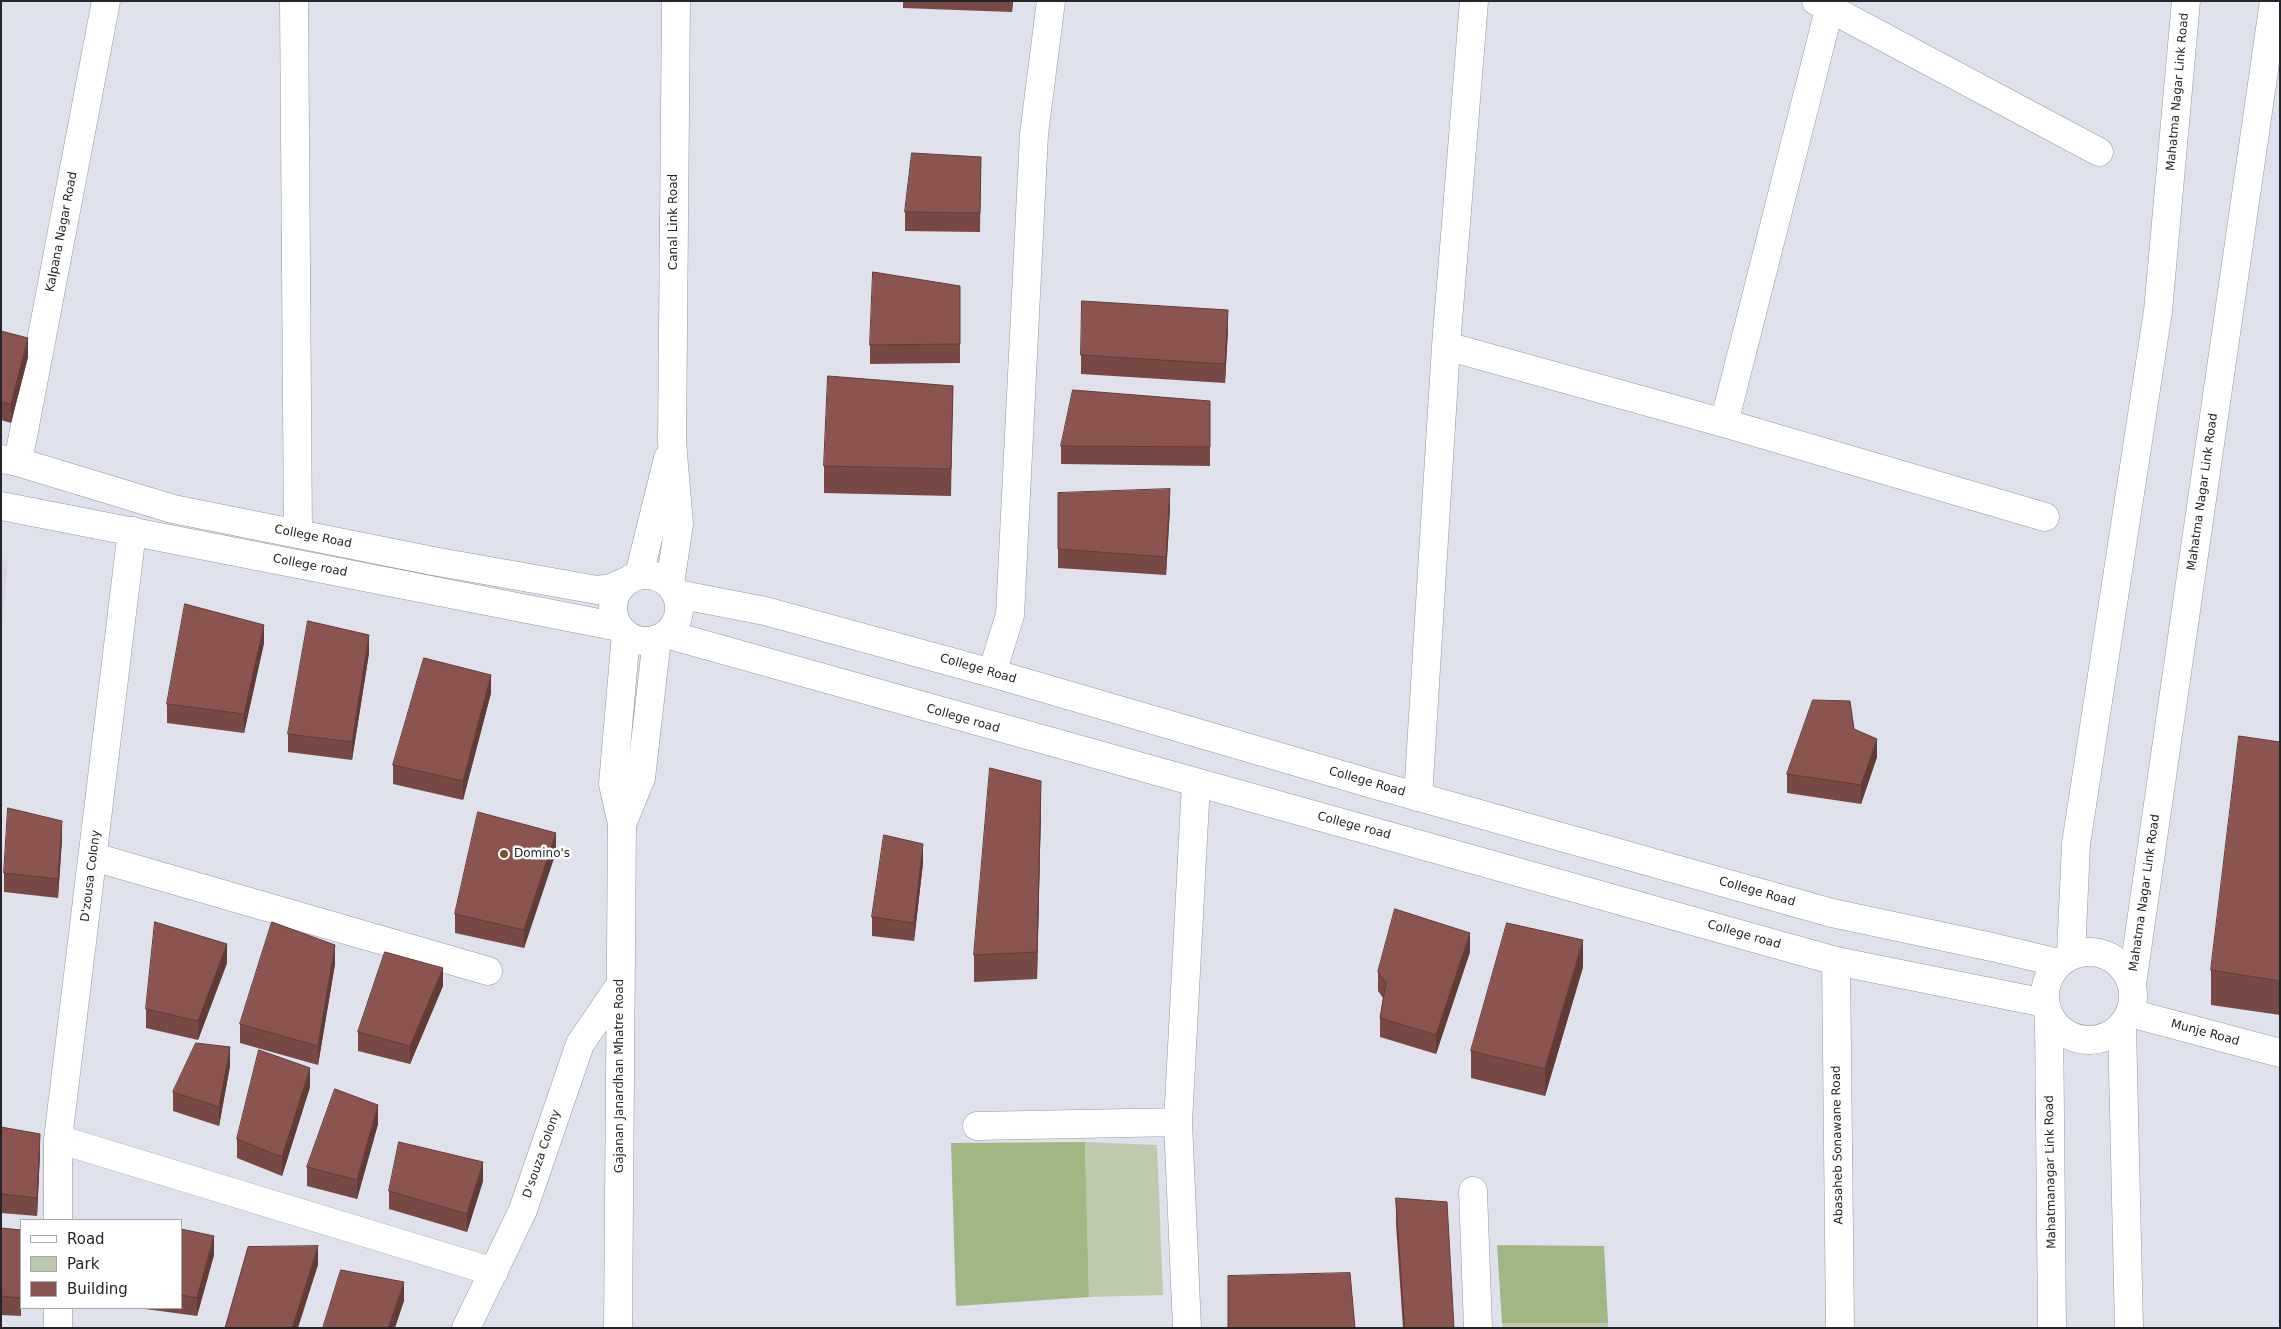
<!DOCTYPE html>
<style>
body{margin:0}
#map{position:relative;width:2281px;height:1329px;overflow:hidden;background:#dfe1ed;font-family:"DejaVu Sans",sans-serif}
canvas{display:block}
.frame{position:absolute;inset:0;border:2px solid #242529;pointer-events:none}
.legend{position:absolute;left:20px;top:1219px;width:162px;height:90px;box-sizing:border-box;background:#fff;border:1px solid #a7a8a9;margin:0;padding:6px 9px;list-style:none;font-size:15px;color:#242529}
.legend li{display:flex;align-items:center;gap:10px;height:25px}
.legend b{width:25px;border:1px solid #a7a8a9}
</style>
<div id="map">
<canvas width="2281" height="1329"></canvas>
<div class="frame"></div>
<ul class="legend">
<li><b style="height:6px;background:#fff"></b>Road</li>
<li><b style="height:14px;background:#bdcbac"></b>Park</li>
<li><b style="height:14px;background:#8c544f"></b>Building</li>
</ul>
</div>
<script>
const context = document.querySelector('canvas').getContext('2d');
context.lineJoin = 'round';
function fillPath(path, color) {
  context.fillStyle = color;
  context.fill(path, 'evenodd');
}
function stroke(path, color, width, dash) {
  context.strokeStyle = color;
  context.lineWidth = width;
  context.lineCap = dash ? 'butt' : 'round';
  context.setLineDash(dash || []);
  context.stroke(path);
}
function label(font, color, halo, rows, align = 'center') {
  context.font = font + ' "DejaVu Sans",sans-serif';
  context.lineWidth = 5;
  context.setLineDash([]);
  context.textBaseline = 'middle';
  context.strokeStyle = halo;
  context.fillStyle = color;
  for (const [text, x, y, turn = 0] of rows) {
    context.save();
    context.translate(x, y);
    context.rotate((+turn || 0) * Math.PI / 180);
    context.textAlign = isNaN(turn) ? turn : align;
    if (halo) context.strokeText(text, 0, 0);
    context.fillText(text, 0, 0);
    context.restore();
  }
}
fillPath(new Path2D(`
 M 1,559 L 8,560 L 1,638 Z`), '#dbd4ea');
fillPath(new Path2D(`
 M 1085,1142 L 1157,1145 L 1163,1295 L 1089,1297 Z
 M 1502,1323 L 1608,1323 L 1608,1328 L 1503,1328 Z`), '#bdcbac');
fillPath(new Path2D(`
 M 1085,1142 L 1089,1297 L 956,1306 L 951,1143 Z
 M 1497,1245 L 1604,1246 L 1608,1323 L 1502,1323 Z`), '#a0b784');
const minor = new Path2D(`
 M 294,1 L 298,534
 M 1816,1 L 2099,152
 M 1446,346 L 1724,423 L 2045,517
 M 1724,423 L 1829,10
 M 18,462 L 106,1
 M 639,575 L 668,458
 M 670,584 L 679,524 L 672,442 L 676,1
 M 992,673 L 1010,615 L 1034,134 L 1051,1
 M 1418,797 L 1446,346 L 1474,1
 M 622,824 L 641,778 L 657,639
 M 94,857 L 488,971
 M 1836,961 L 1840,1328
 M 2130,1013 L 2280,1053
 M 977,1126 L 1178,1122
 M 58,1139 L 494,1272
 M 1473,1191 L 1478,1328
 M 58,1220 L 58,1139 L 132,531
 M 58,1308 L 58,1328
 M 466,1328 L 523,1210 L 580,1044 L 621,984
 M 618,1328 L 622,824 L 613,784 L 626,634
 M 1187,1328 L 1178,1122 L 1196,783`);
const major = new Path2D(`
 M 1,459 L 18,462 L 173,509 L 433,561 L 597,590 L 611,588 L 629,580
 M 1,506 L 619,627
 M613 608a33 33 0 1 1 66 0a33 33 0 1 1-66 0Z
 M 677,594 L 765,611 L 992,673 L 1369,783 L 1832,913 L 1992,947 L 2059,963
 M 666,634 L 1836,961 L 2045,1003
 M2045 996a44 44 0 1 1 88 0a44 44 0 1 1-88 0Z
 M 2071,955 L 2076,844 L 2158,311 L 2186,1
 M 2132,984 L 2274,1
 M 2049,1016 L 2052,1328
 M 2122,1026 L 2129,1328`);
stroke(minor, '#9496a1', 29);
stroke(major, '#9496a1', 29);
stroke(minor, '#fff', 28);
stroke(major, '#fff', 28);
fillPath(new Path2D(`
 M 903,1 L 1013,1 L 1012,12 L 903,8 Z
 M 981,157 L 980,232 L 905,231 L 905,212 Z
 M 960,286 L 960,363 L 870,364 L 870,345 Z
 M 1228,329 L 1225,383 L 1081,374 L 1081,355 Z
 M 1,331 L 28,357 L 11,423 L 1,420 Z
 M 953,386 L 951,496 L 824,493 L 824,466 Z
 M 1210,401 L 1210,466 L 1061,464 L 1061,446 Z
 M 1058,493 L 1170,508 L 1166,575 L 1058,568 Z
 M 264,643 L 244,733 L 167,723 L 167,704 Z
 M 369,653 L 352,760 L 288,752 L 288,734 Z
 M 491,693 L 463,800 L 393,784 L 393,765 Z
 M 1854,729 L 1877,757 L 1861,804 L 1787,793 L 1787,774 Z
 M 2280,742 L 2280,1015 L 2211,1005 L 2211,970 Z
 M 1041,808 L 1037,979 L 974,982 L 974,955 Z
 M 62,839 L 58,898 L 4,892 L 4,873 Z
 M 556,852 L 524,948 L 455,933 L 455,914 Z
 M 923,863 L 914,941 L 872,936 L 872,917 Z
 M 1470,952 L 1436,1054 L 1380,1037 L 1380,1018 L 1383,998 L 1378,991 L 1378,972 Z
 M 227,963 L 198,1040 L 146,1028 L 146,1009 Z
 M 335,964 L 318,1065 L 240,1043 L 240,1024 Z
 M 1583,967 L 1545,1096 L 1471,1078 L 1471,1051 Z
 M 443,986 L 410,1064 L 358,1051 L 358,1032 Z
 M 230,1066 L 219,1126 L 173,1111 L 173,1092 Z
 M 310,1087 L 282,1176 L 237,1158 L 237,1139 Z
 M 378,1124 L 357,1199 L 307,1186 L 307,1167 Z
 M 1,1127 L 40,1153 L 37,1216 L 1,1213 Z
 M 483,1181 L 467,1232 L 389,1209 L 389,1191 Z
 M 1396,1198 L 1454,1328 L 1403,1328 L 1396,1225 Z
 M 1,1228 L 21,1230 L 21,1316 L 1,1315 Z
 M 181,1229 L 214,1255 L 197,1316 L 138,1308 L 181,1308 Z`), '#784844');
fillPath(new Path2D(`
 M 1012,1 L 1013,1 L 1012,12 Z
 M 1228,310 L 1228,329 L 1225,383 L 1225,364 Z
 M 28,338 L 28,357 L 11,423 L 11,404 Z
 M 1170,489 L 1170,508 L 1166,575 L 1166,557 Z
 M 264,625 L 264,643 L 244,733 L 244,714 Z
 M 369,635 L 369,653 L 352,760 L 352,742 Z
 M 491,675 L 491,693 L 463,800 L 463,781 Z
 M 1877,739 L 1877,757 L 1861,804 L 1861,785 Z
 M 1041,781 L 1041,808 L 1037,979 L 1037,952 Z
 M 62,821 L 62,839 L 58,898 L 58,879 Z
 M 556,833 L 556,852 L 524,948 L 524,930 Z
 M 923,844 L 923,863 L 914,941 L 914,923 Z
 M 1470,933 L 1470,952 L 1436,1054 L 1436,1035 Z
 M 1583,940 L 1583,967 L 1545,1096 L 1545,1069 Z
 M 227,944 L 227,963 L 198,1040 L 198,1021 Z
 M 335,945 L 335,964 L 318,1065 L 318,1046 Z
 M 443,968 L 443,986 L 410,1064 L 410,1046 Z
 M 230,1047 L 230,1066 L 219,1126 L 219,1107 Z
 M 310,1068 L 310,1087 L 282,1176 L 282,1157 Z
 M 378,1105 L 378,1124 L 357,1199 L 357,1180 Z
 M 40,1134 L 40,1153 L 37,1216 L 37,1198 Z
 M 483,1162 L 483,1181 L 467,1232 L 467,1214 Z
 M 214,1236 L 214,1255 L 197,1316 L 197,1298 Z
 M 318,1246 L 318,1265 L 298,1328 L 292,1328 Z
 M 404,1282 L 404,1301 L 395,1328 L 388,1328 Z`), '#623b37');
const building = new Path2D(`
 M 912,153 L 981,157 L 980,213 L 905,212 Z
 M 873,272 L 960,286 L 960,344 L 870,345 Z
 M 1082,301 L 1228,310 L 1225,364 L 1081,355 Z
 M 1,331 L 28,338 L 11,404 L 1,402 Z
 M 828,376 L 953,386 L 951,469 L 824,466 Z
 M 1073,390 L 1210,401 L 1210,447 L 1061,446 Z
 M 1170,489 L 1166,557 L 1058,549 L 1058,493 Z
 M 185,604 L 264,625 L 244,714 L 167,704 Z
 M 308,621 L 369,635 L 352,742 L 288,734 Z
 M 424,658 L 491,675 L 463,781 L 393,765 Z
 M 1813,700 L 1850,701 L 1854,729 L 1877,739 L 1861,785 L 1787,774 Z
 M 2239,736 L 2280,742 L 2280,981 L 2211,970 Z
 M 990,768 L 1041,781 L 1037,952 L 974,955 Z
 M 8,808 L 62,821 L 58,879 L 4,873 Z
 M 478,812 L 556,833 L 524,930 L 455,914 Z
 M 884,835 L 923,844 L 914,923 L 872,917 Z
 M 1395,909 L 1470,933 L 1436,1035 L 1380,1018 L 1386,983 L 1378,972 Z
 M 155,922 L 227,944 L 198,1021 L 146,1009 Z
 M 272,922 L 335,945 L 318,1046 L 240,1024 Z
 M 1507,923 L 1583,940 L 1545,1069 L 1471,1051 Z
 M 385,952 L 443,968 L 410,1046 L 358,1032 Z
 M 196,1043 L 230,1047 L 219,1107 L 173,1092 Z
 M 259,1050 L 310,1068 L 282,1157 L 237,1139 Z
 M 335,1089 L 378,1105 L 357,1180 L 307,1167 Z
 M 1,1127 L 40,1134 L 37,1198 L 1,1194 Z
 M 399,1142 L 483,1162 L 467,1214 L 389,1191 Z
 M 1396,1198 L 1447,1202 L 1454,1328 L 1405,1328 Z
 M 1,1228 L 21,1230 L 21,1298 L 1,1296 Z
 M 181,1229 L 214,1236 L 197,1298 L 181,1295 Z
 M 318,1246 L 292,1328 L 225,1328 L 248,1247 Z
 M 341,1270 L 404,1282 L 388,1328 L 323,1328 Z
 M 1350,1273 L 1355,1328 L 1228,1328 L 1228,1276 Z`);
fillPath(building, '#8c544f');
stroke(building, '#623b37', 1);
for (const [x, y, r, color] of [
 [504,854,5,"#725b2b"]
]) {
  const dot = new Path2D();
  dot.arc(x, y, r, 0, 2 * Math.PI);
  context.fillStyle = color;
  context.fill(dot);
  stroke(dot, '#fff', 2);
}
label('12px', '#242529', '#fff', [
 ["Mahatma Nagar Link Road",2178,92,-85],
 ["Canal Link Road",674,222,-90],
 ["Kalpana Nagar Road",62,232,-79],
 ["Mahatma Nagar Link Road",2203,492,-82],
 ["College Road",313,537,11],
 ["College road",310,566,11],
 ["College Road",978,669,16],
 ["College road",963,719,16],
 ["College Road",1367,782,16],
 ["College road",1354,826,15],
 ["D'zousa Colony",91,876,-83],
 ["College Road",1757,892,16],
 ["Mahatma Nagar Link Road",2145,893,-82],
 ["College road",1744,935,16],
 ["Munje Road",2205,1033,15],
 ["Gajanan Janardhan Mhatre Road",620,1076,-90],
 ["Abasaheb Sonawane Road",1838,1145,-91],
 ["D'souza Colony",542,1154,-71],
 ["Mahatmanagar Link Road",2051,1172,-91]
]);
label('12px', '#242529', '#fff', [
 ["Domino's",514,854]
], 'left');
</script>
